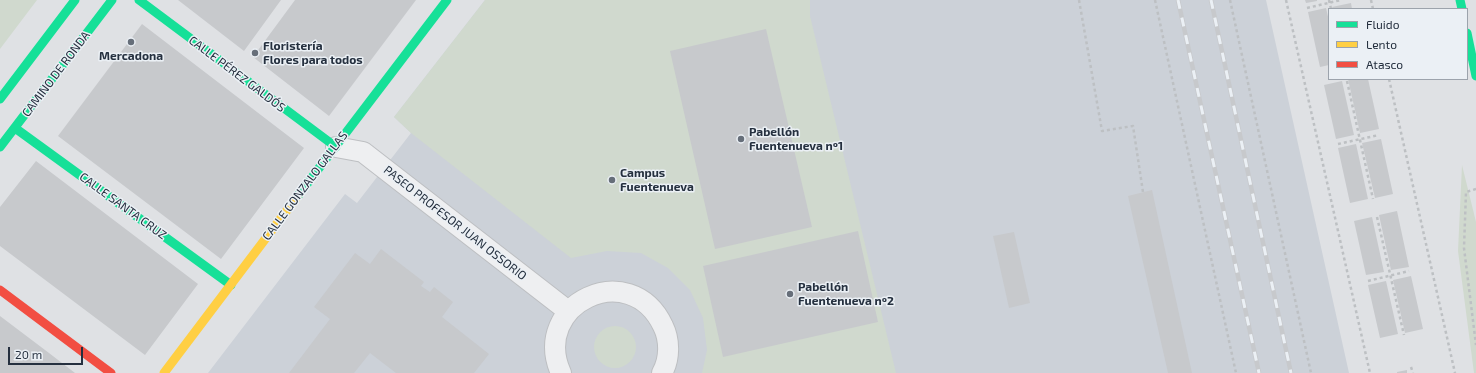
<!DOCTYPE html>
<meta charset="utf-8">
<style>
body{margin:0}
#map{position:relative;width:1476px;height:373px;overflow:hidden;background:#dfe1e4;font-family:"Exo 2",sans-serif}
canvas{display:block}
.legend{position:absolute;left:1328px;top:8px;width:140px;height:72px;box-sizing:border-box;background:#ebf0f5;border:1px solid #9ca3ac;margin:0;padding:5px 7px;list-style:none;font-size:12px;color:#25303f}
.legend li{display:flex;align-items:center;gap:8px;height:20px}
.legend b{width:20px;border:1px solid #9ca3ac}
.scale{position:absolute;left:8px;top:347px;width:75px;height:18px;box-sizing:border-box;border:2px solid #25303f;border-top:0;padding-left:5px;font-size:12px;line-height:14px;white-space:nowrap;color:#25303f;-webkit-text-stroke:3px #ebf0f5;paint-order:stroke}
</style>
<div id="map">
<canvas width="1476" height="373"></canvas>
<ul class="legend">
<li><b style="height:5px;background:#16e098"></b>Fluido</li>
<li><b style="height:5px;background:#ffcf43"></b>Lento</li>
<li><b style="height:5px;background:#f24e42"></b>Atasco</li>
</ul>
<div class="scale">20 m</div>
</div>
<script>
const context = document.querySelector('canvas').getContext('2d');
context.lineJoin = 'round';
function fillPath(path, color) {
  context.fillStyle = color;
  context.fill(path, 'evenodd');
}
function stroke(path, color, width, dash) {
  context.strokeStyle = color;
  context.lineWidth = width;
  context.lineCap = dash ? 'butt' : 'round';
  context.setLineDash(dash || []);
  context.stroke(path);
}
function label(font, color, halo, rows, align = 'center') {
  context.font = font + ' "Exo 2",sans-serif';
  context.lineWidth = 3;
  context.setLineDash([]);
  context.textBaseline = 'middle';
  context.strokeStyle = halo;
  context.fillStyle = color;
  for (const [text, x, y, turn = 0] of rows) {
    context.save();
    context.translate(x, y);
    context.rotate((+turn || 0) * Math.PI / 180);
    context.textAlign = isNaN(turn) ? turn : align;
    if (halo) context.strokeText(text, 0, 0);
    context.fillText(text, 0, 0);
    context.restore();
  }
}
fillPath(new Path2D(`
 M 485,0 L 1266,0 L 1349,373 L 208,373 L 345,194 L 357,203 L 411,133 L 394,117 Z`), '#ccd1d8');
fillPath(new Path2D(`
 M 0,0 L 37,0 L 0,49 Z
 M 485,0 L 810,0 L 810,16 L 896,373 L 702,373 L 707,350 L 703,318 L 690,290 L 668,268 L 641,253 L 607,251 L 571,258 L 411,133 L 394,117 Z
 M 1462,165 L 1476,222 L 1476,373 L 1474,373 L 1458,251 Z
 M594 347a21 21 0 1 1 42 0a21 21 0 1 1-42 0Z`), '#d0d9ce');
fillPath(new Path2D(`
 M 178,0 L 281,0 L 244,51 Z
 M 295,0 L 416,0 L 329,116 L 253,57 Z
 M 1305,0 L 1317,0 L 1317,1 L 1306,3 Z
 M 1351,3 L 1352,9 L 1333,9 L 1332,7 Z
 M 1326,8 L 1329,21 L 1329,65 L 1320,67 L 1308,12 Z
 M 142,24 L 304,148 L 221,259 L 58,136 Z
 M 766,29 L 812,227 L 715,249 L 670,51 Z
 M 1348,79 L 1368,79 L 1379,129 L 1360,133 Z
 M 1342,81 L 1354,135 L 1336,139 L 1324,85 Z
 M 1381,139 L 1393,194 L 1375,198 L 1362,143 Z
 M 1356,144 L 1368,199 L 1350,203 L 1338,148 Z
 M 36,161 L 198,284 L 145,355 L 0,246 L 0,207 Z
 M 1152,190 L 1192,373 L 1168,373 L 1128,196 Z
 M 1397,211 L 1409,267 L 1391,270 L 1379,215 Z
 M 1372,217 L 1384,272 L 1366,275 L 1354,221 Z
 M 858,231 L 878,322 L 723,357 L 703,266 Z
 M 1014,232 L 1030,303 L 1009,308 L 993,236 Z
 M 381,249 L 424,282 L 421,286 L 430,292 L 434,287 L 453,302 L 442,317 L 489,354 L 474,373 L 396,373 L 370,353 L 354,373 L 289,373 L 330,319 L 314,307 L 355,253 L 370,264 Z
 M 1411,276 L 1423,329 L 1405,333 L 1393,280 Z
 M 1386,281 L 1398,334 L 1380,338 L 1368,285 Z
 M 0,316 L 49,353 L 75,373 L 0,373 Z
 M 1407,370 L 1407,373 L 1397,373 L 1397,372 Z`), '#c7c9cc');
const street = new Path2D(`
 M 336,147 L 363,152 L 568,311
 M 561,373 C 530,304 630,256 663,326 C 670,340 670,359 662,373`);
stroke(street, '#bdbfc2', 22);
stroke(new Path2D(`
 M 1079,0 L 1102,131 L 1133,126 L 1143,192
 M 1155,0 L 1236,373
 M 1230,0 L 1311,373
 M 1286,0 L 1370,373
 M 1329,0 L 1331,9
 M 1371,0 L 1373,9
 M 1307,8 L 1341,0
 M 1389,79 L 1455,373
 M 1347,81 L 1373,199
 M 1338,144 L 1379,135
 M 1476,189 L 1466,192 L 1464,248 L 1476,345
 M 1377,217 L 1404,335
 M 1368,281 L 1409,271
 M 1411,367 L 1413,373`), '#bdc0c3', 2.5, [3, 3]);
stroke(street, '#eeeff1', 20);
stroke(new Path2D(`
 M 139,0 L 336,147
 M 1460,0 L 1462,9
 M 1467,33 L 1476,76
 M 0,99 L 75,0
 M 15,128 L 231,285
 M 0,147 L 112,0
 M 297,197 L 447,0`), '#16e098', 9);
stroke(new Path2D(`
 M 164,373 L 297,197`), '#ffcf43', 9);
stroke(new Path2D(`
 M 0,290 L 111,373`), '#f24e42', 9);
const rail = new Path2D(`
 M 1178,0 L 1259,373
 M 1211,0 L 1291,373`);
stroke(rail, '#c7c9cc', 4.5);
stroke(rail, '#ebf0f5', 3, [9]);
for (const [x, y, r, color] of [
 [131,42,4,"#666e79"],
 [255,53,4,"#666e79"],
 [741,139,4,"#666e79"],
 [612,180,4,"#666e79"],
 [790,294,4,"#666e79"]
]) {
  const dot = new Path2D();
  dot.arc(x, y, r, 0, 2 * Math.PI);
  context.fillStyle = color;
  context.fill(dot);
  stroke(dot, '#ebf0f5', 1.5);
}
label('bold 12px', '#25303f', '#ebf0f5', [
 ["Floristería",263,46],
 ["Flores para todos",263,60],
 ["Mercadona",131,56,"center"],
 ["Pabellón",749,132],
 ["Fuentenueva nº1",749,146],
 ["Campus",620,173],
 ["Fuentenueva",620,187],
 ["Pabellón",798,287],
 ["Fuentenueva nº2",798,301]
], 'left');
label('12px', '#25303f', '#ebf0f5', [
 ["CAMINO DE RONDA",56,74,-53],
 ["CALLE PÉREZ GALDÓS",237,74,37],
 ["CALLE GONZALO GALLAS",305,186,-53],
 ["CALLE SANTA CRUZ",123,206,36],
 ["PASEO PROFESOR JUAN OSSORIO",455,223,38]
]);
</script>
